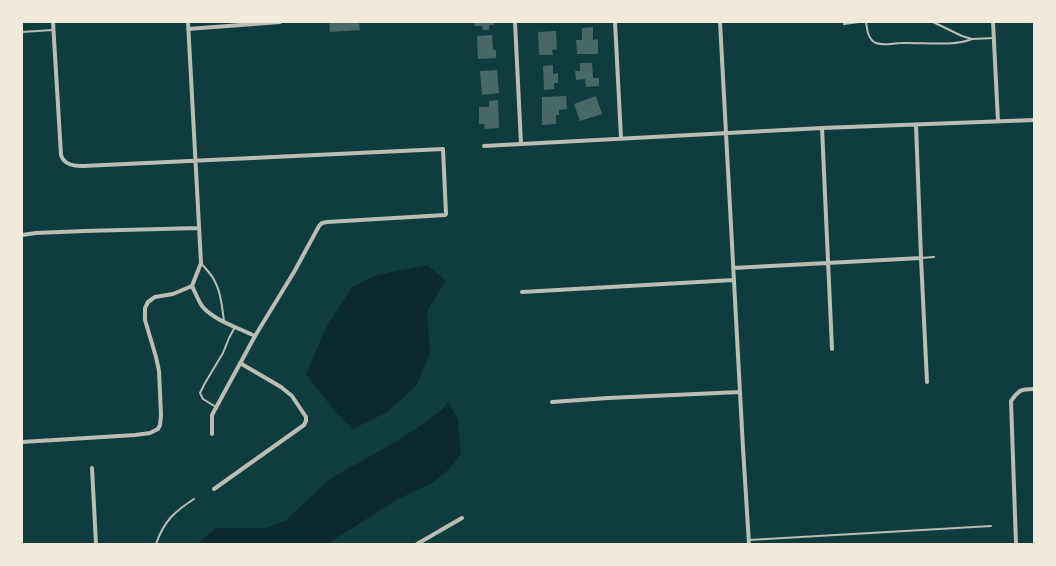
<!DOCTYPE html>
<style>
body{margin:0}
#map{position:relative;width:1056px;height:566px;overflow:hidden;background:#0f3d3e;font-family:Helvetica,sans-serif}
canvas{display:block}
.frame{position:absolute;inset:0;border:23px solid #f1e9da;pointer-events:none}
</style>
<div id="map">
<canvas width="1056" height="566"></canvas>
<div class="frame"></div>
</div>
<script>
const context = document.querySelector('canvas').getContext('2d');
context.lineJoin = 'round';
function fillPath(path, color) {
  context.fillStyle = color;
  context.fill(path, 'evenodd');
}
function stroke(path, color, width, dash) {
  context.strokeStyle = color;
  context.lineWidth = width;
  context.lineCap = dash ? 'butt' : 'round';
  context.setLineDash(dash || []);
  context.stroke(path);
}
fillPath(new Path2D(`
 M 427,265 L 446,281 L 427,311 L 430,352 L 417,385 L 387,412 L 353,429 L 333,409 L 306,374 L 327,326 L 352,287 L 376,275 Z
 M 448,402 L 458,419 L 461,454 L 449,469 L 432,483 L 398,499 L 327,544 L 197,544 L 216,528 L 265,528 L 285,521 L 330,479 L 395,442 L 417,428 L 442,410 Z`), '#0a2a2b');
fillPath(new Path2D(`
 M 329,22 L 359,22 L 360,30 L 330,32 Z
 M 474,22 L 494,22 L 494,25 L 489,25 L 489,30 L 483,30 L 482,26 L 475,26 Z
 M 593,27 L 593,40 L 598,39 L 598,54 L 577,54 L 576,40 L 582,40 L 582,28 Z
 M 556,31 L 557,49 L 552,50 L 553,55 L 539,55 L 538,32 Z
 M 492,35 L 493,50 L 496,50 L 496,58 L 478,59 L 477,36 Z
 M 580,63 L 592,63 L 593,78 L 599,78 L 599,86 L 586,87 L 585,79 L 576,80 L 575,71 L 580,71 Z
 M 553,65 L 553,74 L 558,73 L 558,83 L 554,83 L 554,89 L 544,90 L 543,66 Z
 M 497,70 L 499,93 L 482,95 L 480,71 Z
 M 566,96 L 567,109 L 559,110 L 559,115 L 556,115 L 556,124 L 542,125 L 542,97 Z
 M 596,96 L 602,114 L 580,121 L 574,104 Z
 M 498,100 L 499,128 L 485,129 L 484,124 L 479,124 L 479,107 L 489,107 L 489,101 Z`), '#486865');
stroke(new Path2D(`
 M 866,22 C 867,29 868,40 876,43 C 884,46 893,43 901,43 C 921,42 953,47 972,39
 M 933,22 L 962,36 L 972,39 L 994,38
 M 844,24 L 859,22
 M 22,32 L 53,30
 M 921,258 L 934,257
 M 201,263 C 205,268 210,273 213,278 C 221,291 222,307 224,321
 M 216,407 L 203,399 L 200,393 L 205,383 L 223,353 L 229,338 L 235,327
 M 749,540 L 991,526
 M 156,544 C 164,521 174,512 194,499`), '#b8beb3', 2);
stroke(new Path2D(`
 M 53,22 L 61,155 C 64,165 74,166 83,166 L 443,149 L 446,214 L 445,215 L 327,222 L 322,223 L 319,226 L 294,272 L 255,336 L 212,415 L 212,434
 M 188,22 L 201,263 L 192,286 C 195,292 198,300 202,306 C 213,320 239,328 255,336
 M 515,22 L 521,144
 M 615,22 L 621,138
 M 720,22 L 743,448 L 749,544
 M 993,22 L 998,121
 M 188,29 L 280,22
 M 916,125 L 921,258 L 927,382
 M 822,128 L 832,349
 M 484,146 L 822,128 L 1034,120
 M 22,235 L 36,233 L 84,231 L 199,228
 M 733,268 L 921,258
 M 522,292 L 734,280
 M 552,402 L 608,398 L 740,392
 M 22,442 L 135,435 L 150,433 L 158,429 L 160,425 L 161,415 L 159,371 L 156,357 L 145,320 L 145,308 L 148,302 L 155,297 L 173,294 L 192,286
 M 92,468 L 96,544
 M 214,489 L 304,425 L 306,421 L 306,417 L 292,396 L 281,387 L 240,363
 M 417,544 L 462,518
 M 1016,544 L 1011,401 C 1019,390 1020,389 1034,389`), '#b8beb3', 4);
</script>
